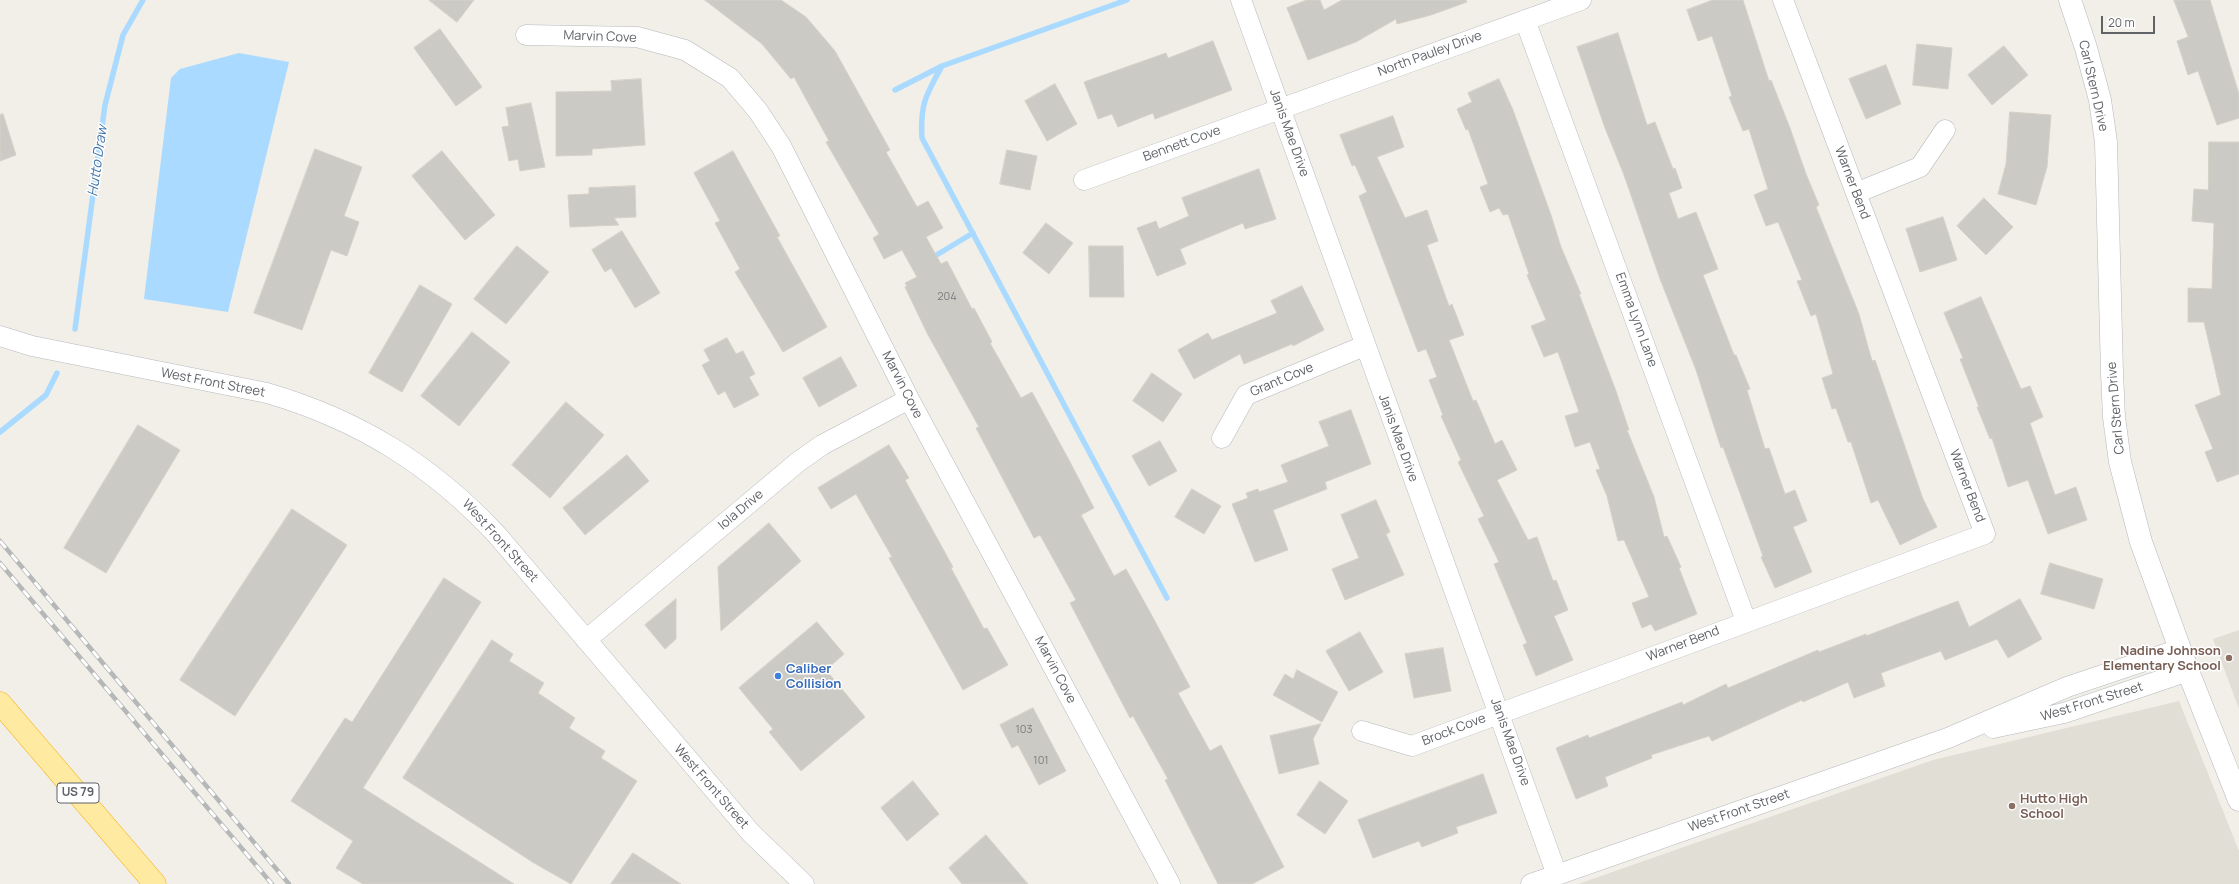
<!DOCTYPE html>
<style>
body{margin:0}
#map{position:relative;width:2239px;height:884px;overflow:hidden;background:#f1efe8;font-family:Manrope,sans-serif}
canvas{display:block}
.scale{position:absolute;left:2101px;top:16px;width:54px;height:18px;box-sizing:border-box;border:2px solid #5f6368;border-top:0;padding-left:5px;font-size:12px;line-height:14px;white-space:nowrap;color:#5f6368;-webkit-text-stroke:3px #fff;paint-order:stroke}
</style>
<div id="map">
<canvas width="2239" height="884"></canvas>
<div class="scale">20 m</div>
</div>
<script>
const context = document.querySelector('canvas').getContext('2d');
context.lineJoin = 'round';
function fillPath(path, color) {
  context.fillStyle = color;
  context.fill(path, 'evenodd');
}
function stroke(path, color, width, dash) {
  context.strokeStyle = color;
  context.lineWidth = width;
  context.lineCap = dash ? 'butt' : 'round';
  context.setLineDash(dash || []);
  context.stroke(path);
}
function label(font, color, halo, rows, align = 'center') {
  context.font = font + ' Manrope,sans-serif';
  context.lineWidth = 3;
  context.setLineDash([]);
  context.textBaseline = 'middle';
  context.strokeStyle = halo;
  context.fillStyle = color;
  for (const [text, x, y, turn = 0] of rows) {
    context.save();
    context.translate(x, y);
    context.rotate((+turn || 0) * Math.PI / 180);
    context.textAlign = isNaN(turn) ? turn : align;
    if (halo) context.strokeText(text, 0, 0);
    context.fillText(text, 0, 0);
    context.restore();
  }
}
fillPath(new Path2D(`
 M 2239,630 L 2239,709 L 2213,639 Z
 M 2179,701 L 2239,851 L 2239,884 L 1578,884 L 1933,760 Z`), '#e1ded6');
fillPath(new Path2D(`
 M 239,53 L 289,62 L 228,312 L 144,299 L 171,78 L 180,69 Z`), '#aadaff');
stroke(new Path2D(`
 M 942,66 C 926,95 920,104 922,138 L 1167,598
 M 895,90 L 942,66 L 1127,0
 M 930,259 L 973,233
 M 75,329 L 105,105 L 123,35 L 143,0
 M 0,432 L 46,395 L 57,373`), '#aadaff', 5.5);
const building = new Path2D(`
 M 429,0 L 474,0 L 457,22 Z
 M 705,0 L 781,0 L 806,17 L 835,51 L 890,150 L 886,152 L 917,207 L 928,201 L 943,228 L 926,237 L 941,264 L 947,261 L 972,309 L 974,308 L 992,342 L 990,343 L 1021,398 L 1032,392 L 1069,460 L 1094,508 L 1081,515 L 1114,576 L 1126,569 L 1150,612 L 1190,687 L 1178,693 L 1210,751 L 1221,745 L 1284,867 L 1252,884 L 1218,884 L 1165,780 L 1168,779 L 1133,716 L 1130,718 L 1070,603 L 1076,600 L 1040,535 L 1034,538 L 976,428 L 979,427 L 927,333 L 905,287 L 907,286 L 905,283 L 917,277 L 902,250 L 884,259 L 873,238 L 879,234 L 826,142 L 829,141 L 794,77 L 791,79 L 762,44 Z
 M 1307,0 L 1320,0 L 1324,10 L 1342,0 L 1466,0 L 1467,2 L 1431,15 L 1397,24 L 1396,19 L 1356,42 L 1308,60 L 1287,8 Z
 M 1713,0 L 1743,0 L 1769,81 L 1771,80 L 1790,128 L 1806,174 L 1819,205 L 1816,207 L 1859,314 L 1872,361 L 1875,360 L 1923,499 L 1937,527 L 1900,545 L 1878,500 L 1871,503 L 1851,442 L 1848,442 L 1836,408 L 1832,409 L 1822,378 L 1833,374 L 1816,314 L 1811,316 L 1797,281 L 1802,280 L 1778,222 L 1766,226 L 1754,195 L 1768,189 L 1749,129 L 1743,131 L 1729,97 L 1732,96 L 1712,36 L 1698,41 L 1687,10 Z
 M 2174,0 L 2210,0 L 2239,94 L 2239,118 L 2217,125 L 2198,71 L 2188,75 L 2177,41 L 2188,37 Z
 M 440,29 L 482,87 L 456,106 L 414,48 Z
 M 1618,33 L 1647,125 L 1655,122 L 1673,169 L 1675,168 L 1682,188 L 1669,193 L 1678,219 L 1696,212 L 1718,269 L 1703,275 L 1734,355 L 1736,355 L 1750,389 L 1747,390 L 1765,449 L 1769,448 L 1785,494 L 1795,490 L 1807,521 L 1793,527 L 1812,572 L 1775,588 L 1761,557 L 1763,556 L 1723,447 L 1721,448 L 1696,370 L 1660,279 L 1624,175 L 1605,128 L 1577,47 Z
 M 1213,41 L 1232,90 L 1155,119 L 1153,113 L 1118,127 L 1112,114 L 1098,119 L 1084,82 L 1166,53 L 1168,58 Z
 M 1917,44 L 1952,48 L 1948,89 L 1913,85 Z
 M 2004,46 L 2028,75 L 1992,105 L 1968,75 Z
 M 1886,65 L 1901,104 L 1866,119 L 1849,79 Z
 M 641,79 L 645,145 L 592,149 L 592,155 L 556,156 L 556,92 L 612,91 L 611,81 Z
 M 1499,79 L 1513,110 L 1551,215 L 1561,247 L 1581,294 L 1579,294 L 1616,391 L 1629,430 L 1627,430 L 1654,497 L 1664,537 L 1667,536 L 1681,567 L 1679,568 L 1697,614 L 1655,631 L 1651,624 L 1642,628 L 1632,603 L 1649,597 L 1624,540 L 1618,541 L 1607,496 L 1596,470 L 1600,469 L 1590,442 L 1575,447 L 1565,416 L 1579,412 L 1558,352 L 1544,357 L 1531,326 L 1546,320 L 1527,275 L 1529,274 L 1508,214 L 1503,215 L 1499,208 L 1490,212 L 1480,187 L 1488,184 L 1468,129 L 1466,130 L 1457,109 L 1472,102 L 1468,93 Z
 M 1055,84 L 1077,124 L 1047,141 L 1025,101 Z
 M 531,103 L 545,167 L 520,171 L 518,159 L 509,161 L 502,127 L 509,126 L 506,108 Z
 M 2010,112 L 2051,115 L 2047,167 L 2036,205 L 1998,194 L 2006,164 Z
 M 3,114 L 16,155 L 0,161 L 0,115 Z
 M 1393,116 L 1404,147 L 1377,157 L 1405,218 L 1427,210 L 1438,241 L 1427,245 L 1449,306 L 1452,304 L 1464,335 L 1449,340 L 1473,401 L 1476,400 L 1495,444 L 1502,440 L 1517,470 L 1497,480 L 1528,540 L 1537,537 L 1553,581 L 1556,580 L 1568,610 L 1554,616 L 1573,660 L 1536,676 L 1523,645 L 1527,643 L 1494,564 L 1499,562 L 1478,519 L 1484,516 L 1458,462 L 1461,460 L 1441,416 L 1443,415 L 1429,380 L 1437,377 L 1426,349 L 1418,352 L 1359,196 L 1367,192 L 1355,165 L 1352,166 L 1340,135 Z
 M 2209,142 L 2239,142 L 2239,474 L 2217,482 L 2205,452 L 2213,449 L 2195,405 L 2221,395 L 2204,322 L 2188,322 L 2188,288 L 2212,289 L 2214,223 L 2192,221 L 2194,189 L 2208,190 Z
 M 315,149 L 362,167 L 344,216 L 359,222 L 347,256 L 331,250 L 302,330 L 254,313 Z
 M 1007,150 L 1037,156 L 1030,190 L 1000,184 Z
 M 442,151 L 495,215 L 465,240 L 412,176 Z
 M 733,151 L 780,236 L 777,237 L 827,327 L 783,352 L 735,272 L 740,269 L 715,223 L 720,221 L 694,173 Z
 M 1259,169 L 1276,219 L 1245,229 L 1243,223 L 1180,249 L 1186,264 L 1157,276 L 1137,228 L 1156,221 L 1159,229 L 1189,216 L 1182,198 Z
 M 635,186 L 636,217 L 614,218 L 619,225 L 570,227 L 568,195 L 589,194 L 589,188 Z
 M 1984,198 L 2013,227 L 1986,255 L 1957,226 Z
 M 1943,217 L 1957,260 L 1920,272 L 1906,229 Z
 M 1046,223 L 1073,243 L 1049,274 L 1023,253 Z
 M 622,231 L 660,293 L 635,308 L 611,268 L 605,272 L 592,250 Z
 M 517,246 L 549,272 L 506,324 L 474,299 Z
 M 1089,246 L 1123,246 L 1124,297 L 1090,297 Z
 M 420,285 L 452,304 L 402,392 L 369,373 Z
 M 1302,286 L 1324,330 L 1293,346 L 1292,344 L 1244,364 L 1240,354 L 1194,379 L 1178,350 L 1208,333 L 1212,340 L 1277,313 L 1271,301 Z
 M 1981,297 L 2021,389 L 2030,386 L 2043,417 L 2030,423 L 2055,495 L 2076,487 L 2087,520 L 2048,534 L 2028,480 L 2008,487 L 1992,438 L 1990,439 L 1977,407 L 1979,407 L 1960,359 L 1963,358 L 1944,313 Z
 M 472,332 L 510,362 L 459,426 L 421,396 Z
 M 727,338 L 736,354 L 743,351 L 755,374 L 749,377 L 759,395 L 734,408 L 725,391 L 718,395 L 702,365 L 710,361 L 704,350 Z
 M 841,357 L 857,386 L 819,407 L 803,378 Z
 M 1152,373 L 1182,394 L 1163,422 L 1133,401 Z
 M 566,402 L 604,435 L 550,498 L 512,465 Z
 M 1351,410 L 1371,464 L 1325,482 L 1327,489 L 1273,510 L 1288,550 L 1255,562 L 1232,504 L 1248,498 L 1246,493 L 1258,489 L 1259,492 L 1288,482 L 1281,465 L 1329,446 L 1319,422 Z
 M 138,425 L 180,450 L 106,573 L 64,548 Z
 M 1160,441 L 1177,471 L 1149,486 L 1132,456 Z
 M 889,445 L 909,478 L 905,480 L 953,567 L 951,568 L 984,629 L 987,628 L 1008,665 L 963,690 L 889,558 L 892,557 L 856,494 L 831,509 L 818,488 Z
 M 627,455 L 649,481 L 585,535 L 563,508 Z
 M 1192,489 L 1221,506 L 1204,534 L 1175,517 Z
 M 1376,500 L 1390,532 L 1386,534 L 1404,575 L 1345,600 L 1332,569 L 1359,558 L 1341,515 Z
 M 292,509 L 347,545 L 235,716 L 180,680 Z
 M 769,523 L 801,561 L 721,631 L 718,567 Z
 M 2050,563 L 2103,579 L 2094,609 L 2041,594 Z
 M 444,578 L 481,602 L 363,788 L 514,884 L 363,884 L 336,868 L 353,841 L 291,801 L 345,718 L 352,722 Z
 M 676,599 L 676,639 L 665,649 L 645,625 Z
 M 2020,599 L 2042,639 L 2008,658 L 1997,639 L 1945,660 L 1941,651 L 1881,673 L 1885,686 L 1854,698 L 1848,682 L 1803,702 L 1802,700 L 1712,741 L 1709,736 L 1651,755 L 1652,758 L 1605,777 L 1608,786 L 1576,799 L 1556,748 L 1588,735 L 1589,738 L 1682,702 L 1683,705 L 1726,684 L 1728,688 L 1818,650 L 1819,652 L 1866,634 L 1866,636 L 1958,601 L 1969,627 Z
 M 817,622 L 844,654 L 826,670 L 865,717 L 801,771 L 769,732 L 773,729 L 739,688 Z
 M 1360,632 L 1383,672 L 1349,691 L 1326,651 Z
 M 492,640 L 513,654 L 509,661 L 544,683 L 538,693 L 575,718 L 569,728 L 605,751 L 601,758 L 637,781 L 571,884 L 534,863 L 403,778 Z
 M 1443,648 L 1451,691 L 1414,698 L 1405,654 Z
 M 1297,670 L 1338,692 L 1322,722 L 1273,695 L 1285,674 L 1293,679 Z
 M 1033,708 L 1066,771 L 1039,785 L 1018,745 L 1012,748 L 1000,725 Z
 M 1321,724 L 1313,739 L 1319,764 L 1279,774 L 1270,736 Z
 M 1483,774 L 1497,813 L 1456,827 L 1458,833 L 1422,847 L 1419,841 L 1373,858 L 1358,820 Z
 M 913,781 L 939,814 L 907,841 L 881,808 Z
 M 1320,781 L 1348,801 L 1325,834 L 1297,815 Z
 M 986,835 L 1028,884 L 962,884 L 949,868 Z
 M 633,853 L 681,884 L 611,884 Z`);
fillPath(building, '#cccac5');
stroke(building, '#d6d1c6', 1);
const minor = new Path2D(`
 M 1241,0 L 1557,875
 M 1525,20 L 1746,621
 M 526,35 L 637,37 L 685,50 L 730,78 L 758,111 L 781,146 L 909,399 L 1170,884
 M 1084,180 L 1581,0
 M 1856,193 L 1920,167 L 1945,130
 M 0,336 L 32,346 L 267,393 C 359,420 432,465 497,535 L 751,833 L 804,884
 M 1222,438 L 1246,395 L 1364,346
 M 586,640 L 798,462 L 822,445 L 909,399
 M 1993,728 L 2064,713 L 2188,671
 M 1362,731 L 1412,746 L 1985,534 L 1783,0
 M 1531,884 L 1948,738 L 2067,687 L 2180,649`);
const tertiary = new Path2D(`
 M 2070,0 L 2086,48 L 2100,100 L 2106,142 L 2112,373 L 2114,417 L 2120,462 L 2141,542 L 2188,671 L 2239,800`);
const trunk = new Path2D(`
 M 0,703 L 155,884`);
stroke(minor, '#b5b8bc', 21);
stroke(tertiary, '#b5b8bc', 23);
stroke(trunk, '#f9ab00', 23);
stroke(minor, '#fff', 20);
stroke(tertiary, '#fff', 22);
stroke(trunk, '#feeaa1', 22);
const rail = new Path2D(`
 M 0,541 L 289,884
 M 0,563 L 272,884`);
stroke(rail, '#b6b7b8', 4.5);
stroke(rail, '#fff', 3, [9]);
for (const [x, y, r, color] of [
 [2229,658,4,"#8d6e63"],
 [778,676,4,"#3f7fe0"],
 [2012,806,4,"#8d6e63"]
]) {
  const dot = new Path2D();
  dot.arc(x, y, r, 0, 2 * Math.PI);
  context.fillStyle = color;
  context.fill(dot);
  stroke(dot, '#fff', 1.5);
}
label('11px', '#7a7d7f', null, [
 ["204",947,297],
 ["103",1024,730],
 ["101",1041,761]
]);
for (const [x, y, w] of [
 [78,793,42]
]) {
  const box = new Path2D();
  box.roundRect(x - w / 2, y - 10, w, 20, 3);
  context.fillStyle = '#fff';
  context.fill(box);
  stroke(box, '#5f6368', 1);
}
label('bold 12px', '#5f6368', null, [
 ["US 79",78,793]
]);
label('13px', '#5f6368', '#fff', [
 ["Marvin Cove",600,37,2],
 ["North Pauley Drive",1430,54,-20],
 ["Carl Stern Drive",2093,86,77],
 ["Janis Mae Drive",1289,133,70],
 ["Bennett Cove",1182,144,-20],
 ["Warner Bend",1852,183,69],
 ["Emma Lynn Lane",1636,320,70],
 ["Grant Cove",1282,380,-23],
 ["West Front Street",213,383,11],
 ["Marvin Cove",902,385,63],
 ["Carl Stern Drive",2116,408,-95],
 ["Janis Mae Drive",1398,438,70],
 ["Warner Bend",1967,486,69],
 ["Iola Drive",741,510,-40],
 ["West Front Street",500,541,48],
 ["Warner Bend",1683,644,-21],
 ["Marvin Cove",1055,670,62],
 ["West Front Street",2092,702,-17],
 ["Brock Cove",1454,730,-21],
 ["Janis Mae Drive",1510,742,70],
 ["West Front Street",711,787,49],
 ["West Front Street",1739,811,-19]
]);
label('bold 13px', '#785e54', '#fff', [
 ["Nadine Johnson",2221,651],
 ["Elementary School",2221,666],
 ["Hutto High",2020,799,"left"],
 ["School",2020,814,"left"]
], 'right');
label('bold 13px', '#366cbe', '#fff', [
 ["Caliber",786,669],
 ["Collision",786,684]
], 'left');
label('italic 14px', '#4174aa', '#fff', [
 ["Hutto Draw",98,161,-82]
]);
</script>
